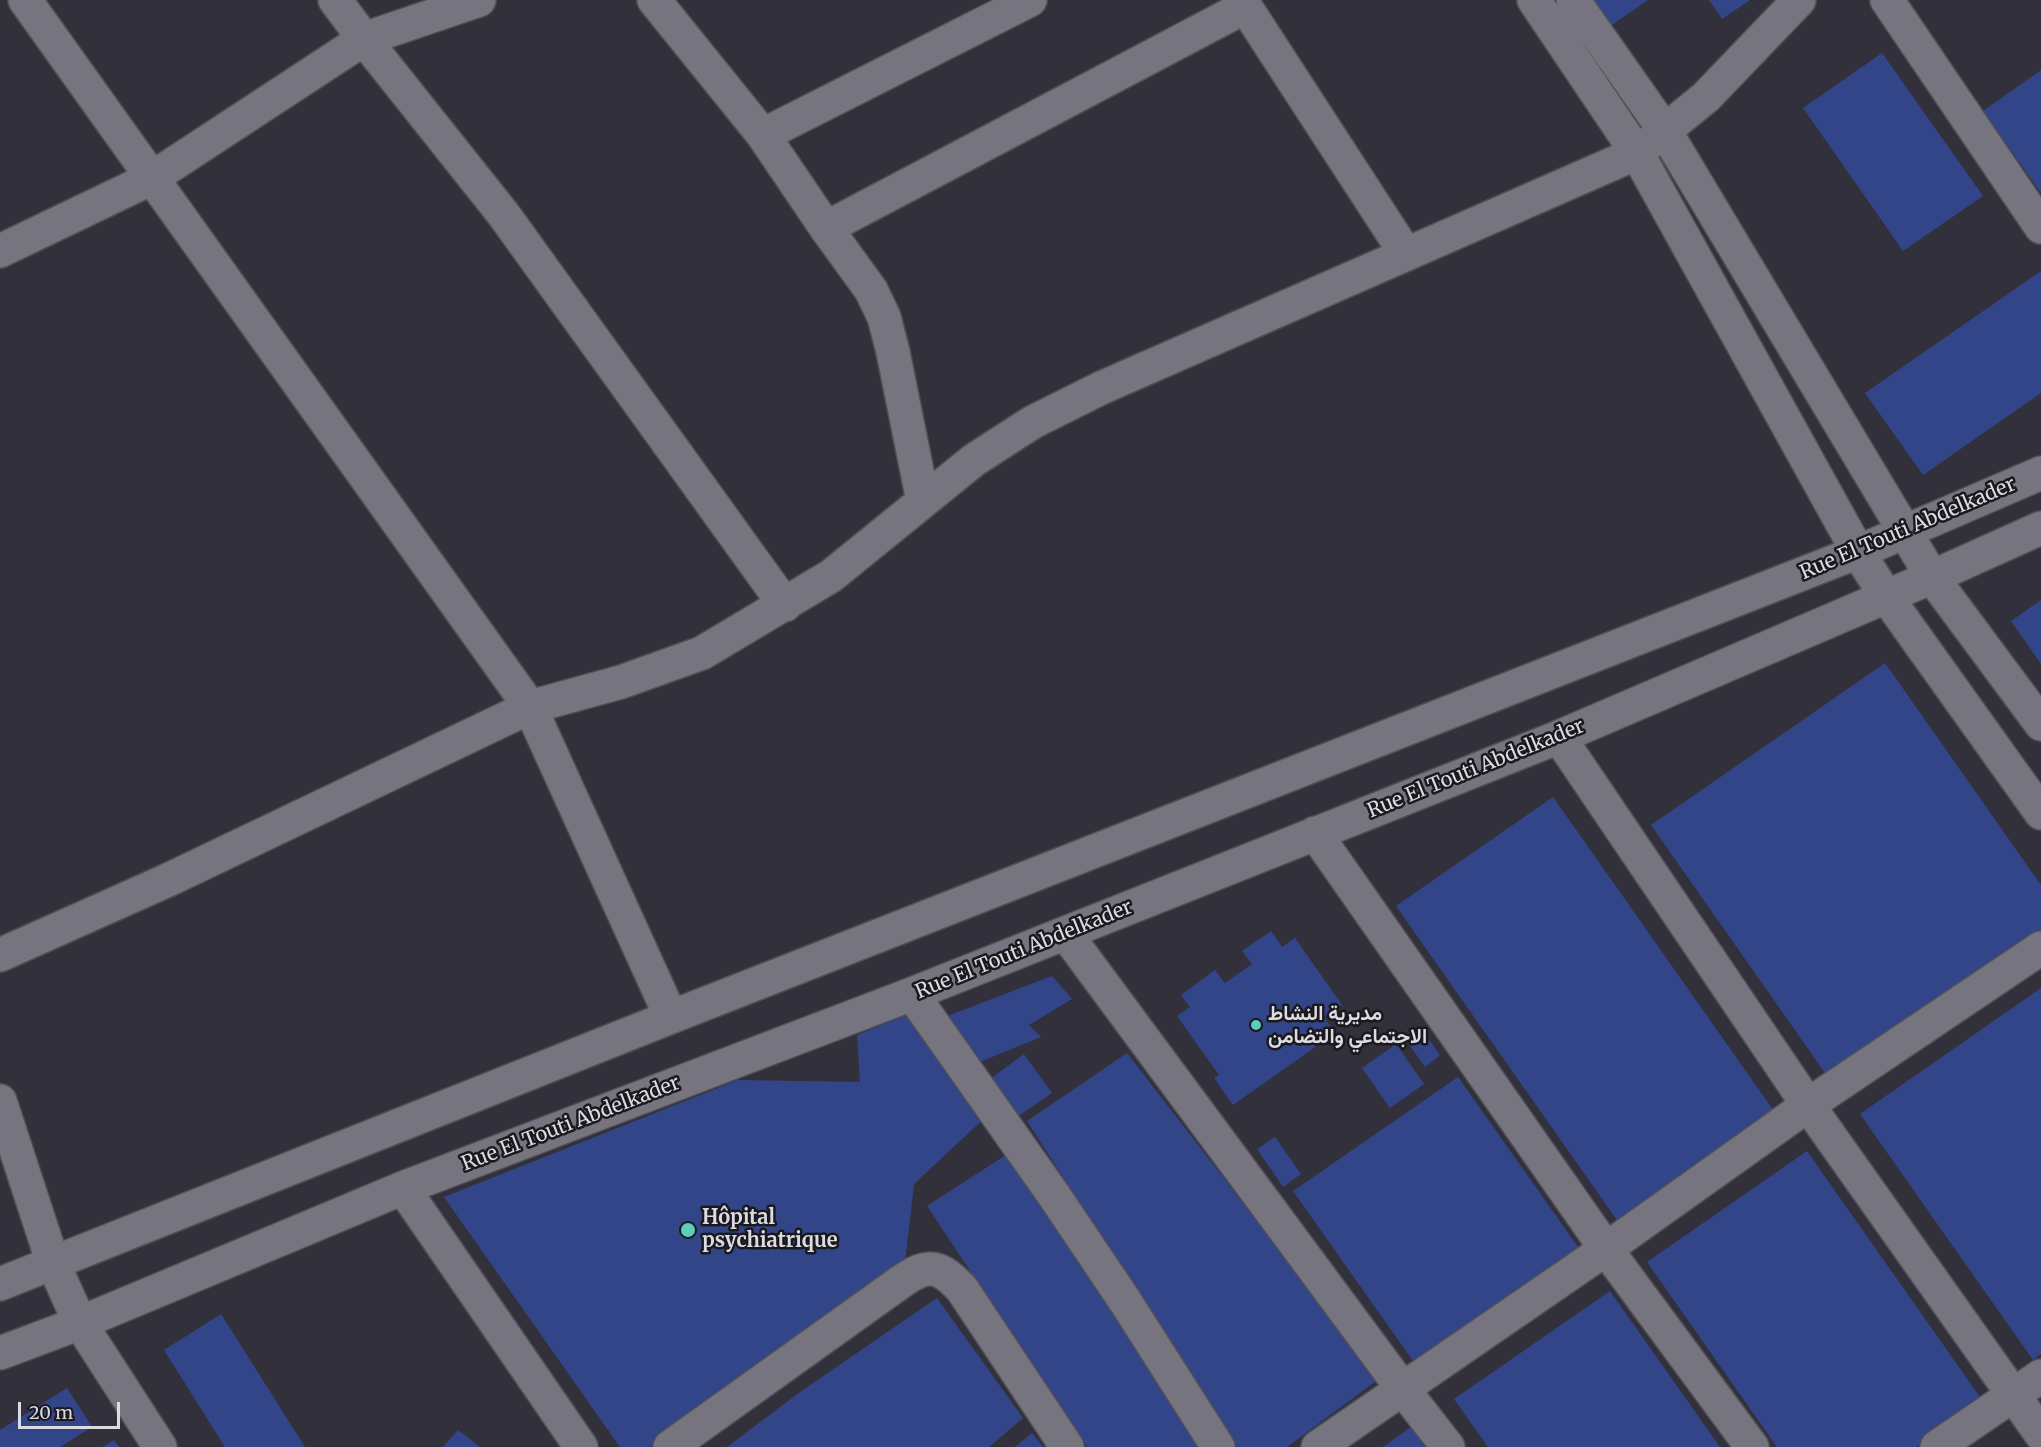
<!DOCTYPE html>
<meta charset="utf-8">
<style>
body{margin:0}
#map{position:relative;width:2041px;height:1447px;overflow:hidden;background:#32313b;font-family:Merriweather,serif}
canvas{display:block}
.scale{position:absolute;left:18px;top:1402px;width:102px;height:27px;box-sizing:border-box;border:3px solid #dcdbe2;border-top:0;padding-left:8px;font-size:18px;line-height:21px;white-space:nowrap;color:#dcdbe2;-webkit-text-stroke:4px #1a191e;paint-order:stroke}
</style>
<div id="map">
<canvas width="2041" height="1447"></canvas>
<div class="scale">20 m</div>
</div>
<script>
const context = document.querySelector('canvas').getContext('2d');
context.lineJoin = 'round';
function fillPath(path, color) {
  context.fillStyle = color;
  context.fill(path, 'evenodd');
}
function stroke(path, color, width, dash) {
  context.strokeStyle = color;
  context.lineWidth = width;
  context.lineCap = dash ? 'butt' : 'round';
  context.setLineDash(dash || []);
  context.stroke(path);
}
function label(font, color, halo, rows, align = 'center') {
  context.font = font + ' Merriweather,Vazirmatn,serif';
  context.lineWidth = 5;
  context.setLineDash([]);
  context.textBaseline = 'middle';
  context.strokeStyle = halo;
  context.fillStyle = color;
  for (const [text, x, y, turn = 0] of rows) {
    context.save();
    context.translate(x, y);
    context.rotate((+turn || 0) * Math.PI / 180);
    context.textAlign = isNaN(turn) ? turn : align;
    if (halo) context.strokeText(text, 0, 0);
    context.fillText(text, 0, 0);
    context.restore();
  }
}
fillPath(new Path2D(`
 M 1591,0 L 1648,0 L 1609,27 Z
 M 1709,0 L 1750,0 L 1722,19 Z
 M 1882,53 L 1983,196 L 1903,251 L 1803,108 Z
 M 2041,70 L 2041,193 L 1983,111 Z
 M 2041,271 L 2041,393 L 1923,475 L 1865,393 Z
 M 2041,600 L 2041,664 L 2011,621 Z
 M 1885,663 L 2041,885 L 2041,937 L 1832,1083 L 1651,825 Z
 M 1553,797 L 1776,1114 L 1619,1223 L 1396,906 Z
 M 1271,931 L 1282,947 L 1295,938 L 1342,1005 L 1324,1017 L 1335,1033 L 1233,1105 L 1214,1078 L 1219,1075 L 1177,1016 L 1190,1007 L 1181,995 L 1215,970 L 1225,983 L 1252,964 L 1242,951 Z
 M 1052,976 L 1072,999 L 1029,1025 L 1041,1037 L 970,1066 L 937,1020 Z
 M 2041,988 L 2041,1354 L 2033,1360 L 1860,1114 Z
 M 913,1012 L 990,1113 L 914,1184 L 905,1263 L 650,1447 L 620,1447 L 444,1197 L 738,1080 L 860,1082 L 857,1035 Z
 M 1420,1026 L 1440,1055 L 1425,1067 L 1404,1037 Z
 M 1396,1044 L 1424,1084 L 1390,1108 L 1362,1068 Z
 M 1127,1053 L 1379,1379 L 1287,1447 L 1237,1447 L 1027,1121 Z
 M 1024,1054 L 1052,1093 L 1017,1117 L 990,1079 Z
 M 1458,1077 L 1583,1254 L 1418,1368 L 1293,1191 Z
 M 1275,1137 L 1301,1174 L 1283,1187 L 1257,1149 Z
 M 1012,1151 L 1208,1447 L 1087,1447 L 927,1206 Z
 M 1807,1151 L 1982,1400 L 1916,1447 L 1777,1447 L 1647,1262 Z
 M 1610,1291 L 1720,1447 L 1488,1447 L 1454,1399 Z
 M 937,1298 L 1023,1418 L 989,1447 L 727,1447 L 800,1392 Z
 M 221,1314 L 305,1447 L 225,1447 L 164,1350 Z
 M 67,1388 L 92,1427 L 60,1447 L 0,1447 L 0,1430 Z
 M 1411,1427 L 1425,1447 L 1383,1447 Z
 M 458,1430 L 480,1447 L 443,1447 Z
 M 1032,1433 L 1043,1447 L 1015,1447 Z
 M 114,1440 L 119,1447 L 103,1447 Z`), '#334589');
const minor = new Path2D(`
 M 25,0 L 530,707 L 671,1017
 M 335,0 L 364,39 L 504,215 L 785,605
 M 654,0 L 763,135 L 826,228 L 871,290 L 884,317 L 893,352 L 923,501
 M 1241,0 L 1406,254
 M 1534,0 L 1637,153 L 1858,552 L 1886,596 L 2041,813
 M 1573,0 L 1665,131 L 1932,577 L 2041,724
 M 1887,0 L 2041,227
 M 763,135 L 1030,0
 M 826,228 L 1245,7
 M 0,251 L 152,178 L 364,39 L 479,0
 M 1559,737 L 1808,1105 L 2041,1434
 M 1315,833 L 1606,1249 L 1752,1447
 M 1066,934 L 1402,1388 L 1448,1447
 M 0,955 L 168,880 L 530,707 L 621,682 L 702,653 L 831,576 L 974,460 L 1033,422 L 1101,388 L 1637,153 L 1706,97 L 1799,0
 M 912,994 L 1053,1194 L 1125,1301 L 1218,1447
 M 0,1101 L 53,1263 L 80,1323 L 160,1447
 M 403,1188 L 581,1447
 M 0,1284 L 671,1017 L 1858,552 L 2041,473
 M 0,1353 L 80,1323 L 403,1188 L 912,994 L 1559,737 L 1932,577 L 2041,528
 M 670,1447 L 902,1281 C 929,1262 940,1266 962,1289 L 1067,1447
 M 1318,1447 L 1606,1249 L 1808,1105 L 2041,948
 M 1937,1447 L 2041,1376`);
stroke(minor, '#504f58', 36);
stroke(minor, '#75747f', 33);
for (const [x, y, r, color] of [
 [1256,1025,6,"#5cceba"],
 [688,1230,8,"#5cceba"]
]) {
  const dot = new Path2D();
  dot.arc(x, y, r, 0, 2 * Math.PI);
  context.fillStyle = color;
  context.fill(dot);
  stroke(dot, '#1a191e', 2);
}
label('20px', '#dcdbe2', '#1a191e', [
 ["Rue El Touti Abdelkader",1908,529,-23],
 ["Rue El Touti Abdelkader",1476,769,-22],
 ["Rue El Touti Abdelkader",1024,950,-22],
 ["Rue El Touti Abdelkader",571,1124,-21]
]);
label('bold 20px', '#dcdbe2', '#1a191e', [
 ["مديرية النشاط",1268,1014],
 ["الاجتماعي والتضامن",1268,1037],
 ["Hôpital",702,1218],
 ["psychiatrique",702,1241]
], 'left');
</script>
